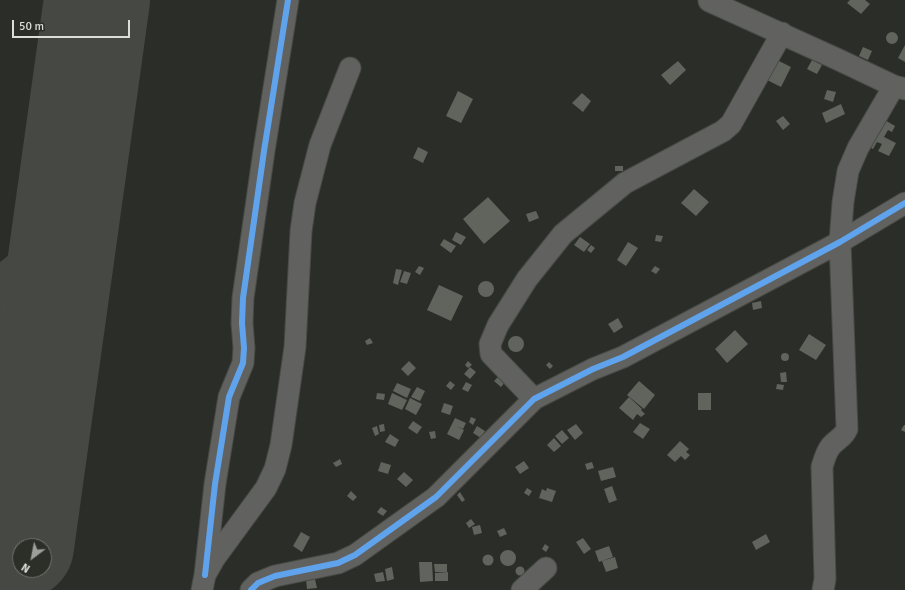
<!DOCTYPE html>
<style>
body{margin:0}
#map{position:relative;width:905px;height:590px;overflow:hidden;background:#2b2d29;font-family:Signika,sans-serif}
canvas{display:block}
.north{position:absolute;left:12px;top:538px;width:40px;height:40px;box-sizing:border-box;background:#2b2f27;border:1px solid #71756e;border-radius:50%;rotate:212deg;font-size:11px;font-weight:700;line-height:16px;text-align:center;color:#daddd8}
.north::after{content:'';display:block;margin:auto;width:14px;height:18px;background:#9d9f9b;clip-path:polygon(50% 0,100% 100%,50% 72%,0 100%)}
.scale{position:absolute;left:12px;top:20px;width:118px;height:18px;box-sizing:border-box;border:2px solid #daddd8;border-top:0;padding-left:5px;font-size:12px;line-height:14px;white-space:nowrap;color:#daddd8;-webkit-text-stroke:3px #2b2f27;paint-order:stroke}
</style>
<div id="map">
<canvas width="905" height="590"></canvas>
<div class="north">N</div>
<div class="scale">50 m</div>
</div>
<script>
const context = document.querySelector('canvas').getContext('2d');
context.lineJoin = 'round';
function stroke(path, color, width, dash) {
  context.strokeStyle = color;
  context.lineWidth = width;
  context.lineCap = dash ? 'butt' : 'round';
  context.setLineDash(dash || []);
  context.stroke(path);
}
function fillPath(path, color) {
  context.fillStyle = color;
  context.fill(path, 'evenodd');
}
stroke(new Path2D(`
 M 0,290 L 43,255 L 64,233
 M 0,410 L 39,417`), '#464844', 43);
stroke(new Path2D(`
 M 21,546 L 97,0`), '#464844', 106);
fillPath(new Path2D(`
 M 850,0 L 865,0 L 870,4 L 861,14 L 847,3 Z
 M886 38a6 6 0 1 1 12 0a6 6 0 1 1-12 0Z
 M 905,45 L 905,62 L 898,58 Z
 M 863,47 L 872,51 L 868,60 L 859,56 Z
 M 773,58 L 791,67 L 781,87 L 763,78 Z
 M 812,60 L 822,65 L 817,74 L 807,69 Z
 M 678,61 L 686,70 L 670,85 L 661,75 Z
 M 827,90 L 836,92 L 833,102 L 824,99 Z
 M 458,91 L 473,99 L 461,123 L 446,116 Z
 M 582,93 L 591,101 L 583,112 L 572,103 Z
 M 841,104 L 845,114 L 826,123 L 822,113 Z
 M 783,116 L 790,124 L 783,130 L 776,121 Z
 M 883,119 L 895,126 L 892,132 L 888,130 L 884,137 L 896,143 L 889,156 L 878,151 L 882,144 L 877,142 L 873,149 L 869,147 Z
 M 418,147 L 428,152 L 423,163 L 413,158 Z
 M 615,166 L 623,166 L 623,171 L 615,171 Z
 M 694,189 L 709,202 L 696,216 L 681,203 Z
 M 488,197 L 510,221 L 484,244 L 463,219 Z
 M 536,211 L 539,218 L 529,222 L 526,214 Z
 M 456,232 L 466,237 L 461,245 L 452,240 Z
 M 656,235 L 663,236 L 661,242 L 655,241 Z
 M 580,237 L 590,244 L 584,252 L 574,245 Z
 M 444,239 L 456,246 L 451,253 L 440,245 Z
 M 628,242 L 638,248 L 626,266 L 617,260 Z
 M 591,245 L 595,248 L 591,253 L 587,250 Z
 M 419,266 L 424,268 L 420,275 L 415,272 Z
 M 655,266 L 660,269 L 656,274 L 651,271 Z
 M 396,269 L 402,270 L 398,285 L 393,283 Z
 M 404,271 L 411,273 L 407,284 L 400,282 Z
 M478 289a8 8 0 1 1 16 0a8 8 0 1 1-16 0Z
 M 439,285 L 463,296 L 451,321 L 427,310 Z
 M 761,301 L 762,308 L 753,310 L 752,303 Z
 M 618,318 L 623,327 L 614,333 L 608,324 Z
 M 735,330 L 748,344 L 727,363 L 715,349 Z
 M 809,334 L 826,345 L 816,360 L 799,350 Z
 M508 344a8 8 0 1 1 16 0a8 8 0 1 1-16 0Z
 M 370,338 L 373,343 L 367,345 L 365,341 Z
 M781 357a4 4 0 1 1 8 0a4 4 0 1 1-8 0Z
 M 409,361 L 416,368 L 408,376 L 401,369 Z
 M 468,361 L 472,365 L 468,368 L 465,365 Z
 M 549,362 L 553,366 L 550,369 L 546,365 Z
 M 470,367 L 476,372 L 470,379 L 464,374 Z
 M 786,372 L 787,382 L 781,382 L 780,373 Z
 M 498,377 L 505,382 L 501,387 L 494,381 Z
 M 450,381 L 455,385 L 451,390 L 446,386 Z
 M 639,381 L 655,395 L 644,409 L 627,395 Z
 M 466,382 L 472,385 L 468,392 L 462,389 Z
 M 397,383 L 411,389 L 407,398 L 393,391 Z
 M 777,384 L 784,385 L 783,390 L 776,389 Z
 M 417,387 L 425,391 L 420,401 L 411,397 Z
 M 377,393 L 385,394 L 384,400 L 376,399 Z
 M 392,393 L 407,400 L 402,410 L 388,404 Z
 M 698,393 L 711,393 L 711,410 L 698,410 Z
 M 629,397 L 642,409 L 641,410 L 645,414 L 641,417 L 637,414 L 633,420 L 619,408 Z
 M 410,398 L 422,404 L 416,415 L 405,409 Z
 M 444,403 L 453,406 L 450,415 L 441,412 Z
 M 471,417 L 476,419 L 473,425 L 469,422 Z
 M 455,418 L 466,423 L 463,429 L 456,426 L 464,430 L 459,440 L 447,434 Z
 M 413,421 L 422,427 L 417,434 L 408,428 Z
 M 640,423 L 650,429 L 643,439 L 633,432 Z
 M 384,424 L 385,431 L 380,432 L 379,425 Z
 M 576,424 L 583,433 L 575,440 L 567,430 Z
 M 904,425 L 905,425 L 905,432 L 901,430 Z
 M 377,426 L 379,434 L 375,436 L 372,428 Z
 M 477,426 L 485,431 L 481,438 L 473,433 Z
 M 562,430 L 569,438 L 562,444 L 555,436 Z
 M 435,431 L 436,438 L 431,439 L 429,432 Z
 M 390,434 L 399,440 L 395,447 L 385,442 Z
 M 554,438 L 561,446 L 554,452 L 547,445 Z
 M 680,441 L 689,449 L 686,452 L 690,455 L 685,460 L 681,456 L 675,462 L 667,455 Z
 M 340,459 L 342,464 L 336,467 L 333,463 Z
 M 524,461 L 529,468 L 520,474 L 515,467 Z
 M 381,462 L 391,465 L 388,474 L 378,471 Z
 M 592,462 L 594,468 L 587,470 L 585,464 Z
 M 613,467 L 616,477 L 601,481 L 598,471 Z
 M 404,472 L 413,480 L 406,487 L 397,479 Z
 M 612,486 L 617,500 L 609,503 L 604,489 Z
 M 527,488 L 532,491 L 529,496 L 524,493 Z
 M 547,488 L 556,491 L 552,502 L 539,498 L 542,489 L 546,491 Z
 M 351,491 L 357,497 L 353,501 L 347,496 Z
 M 460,492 L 465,500 L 462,502 L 457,495 Z
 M 381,507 L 387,511 L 383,516 L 377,512 Z
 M 471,519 L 475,524 L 469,528 L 466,523 Z
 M 480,525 L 482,533 L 474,535 L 472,527 Z
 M 504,528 L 507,534 L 500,537 L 497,531 Z
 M 301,532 L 310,537 L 302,552 L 293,546 Z
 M 766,534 L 770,542 L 756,550 L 752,542 Z
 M 583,538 L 591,549 L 584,554 L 576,542 Z
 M 545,544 L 549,547 L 546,552 L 542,549 Z
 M 609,546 L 613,557 L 599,562 L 595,551 Z
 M500 558a8 8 0 1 1 16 0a8 8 0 1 1-16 0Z
 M482.5 560a5.5 5.5 0 1 1 11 0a5.5 5.5 0 1 1-11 0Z
 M 615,557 L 618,568 L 606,572 L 602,561 Z
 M 419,562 L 432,562 L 433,581 L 420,582 Z
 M 434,564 L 447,564 L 447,572 L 435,572 Z
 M515.5 571a4.5 4.5 0 1 1 9 0a4.5 4.5 0 1 1-9 0Z
 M 392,567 L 394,579 L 387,581 L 385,569 Z
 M 383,572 L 385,581 L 376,582 L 374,574 Z
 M 448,572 L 448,581 L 435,581 L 435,573 Z
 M 315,579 L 317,588 L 307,589 L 306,580 Z`), '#60645c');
const minor = new Path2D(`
 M 709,1 L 837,59 L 894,86 L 905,89
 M 534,399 L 491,354 L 490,344 L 498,325 L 527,279 L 563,234 L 625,183 L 723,131 L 731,124 L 782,33
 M 205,575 L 215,484 L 229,397 L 243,363 L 244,348 L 242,323 L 243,298 L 264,151 L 288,0
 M 202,590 L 205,575 L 214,559 L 266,488 L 275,469 L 281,445 L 295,347 L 301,231 L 305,203 L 320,145 L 350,68
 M 251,590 L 258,583 L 275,576 L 338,563 L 355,555 L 436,497 L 534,399 L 593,369 L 623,357 L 840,242 L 905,203
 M 522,590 L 546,568
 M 823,590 L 825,579 L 822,467 C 824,460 826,452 831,446 C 837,439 844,437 847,429 L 840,242 L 843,202 L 848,171 L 858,148 L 894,86`);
stroke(minor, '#474a45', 23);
stroke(minor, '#61625f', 21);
stroke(new Path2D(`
 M 205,575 L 215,484 L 229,397 L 243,363 L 244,348 L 242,323 L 243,298 L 264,151 L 288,0
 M 251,590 L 258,583 L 275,576 L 338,563 L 355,555 L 436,497 L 534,399 L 593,369 L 623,357 L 840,242 L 905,203`), '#60a3ed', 6);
</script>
